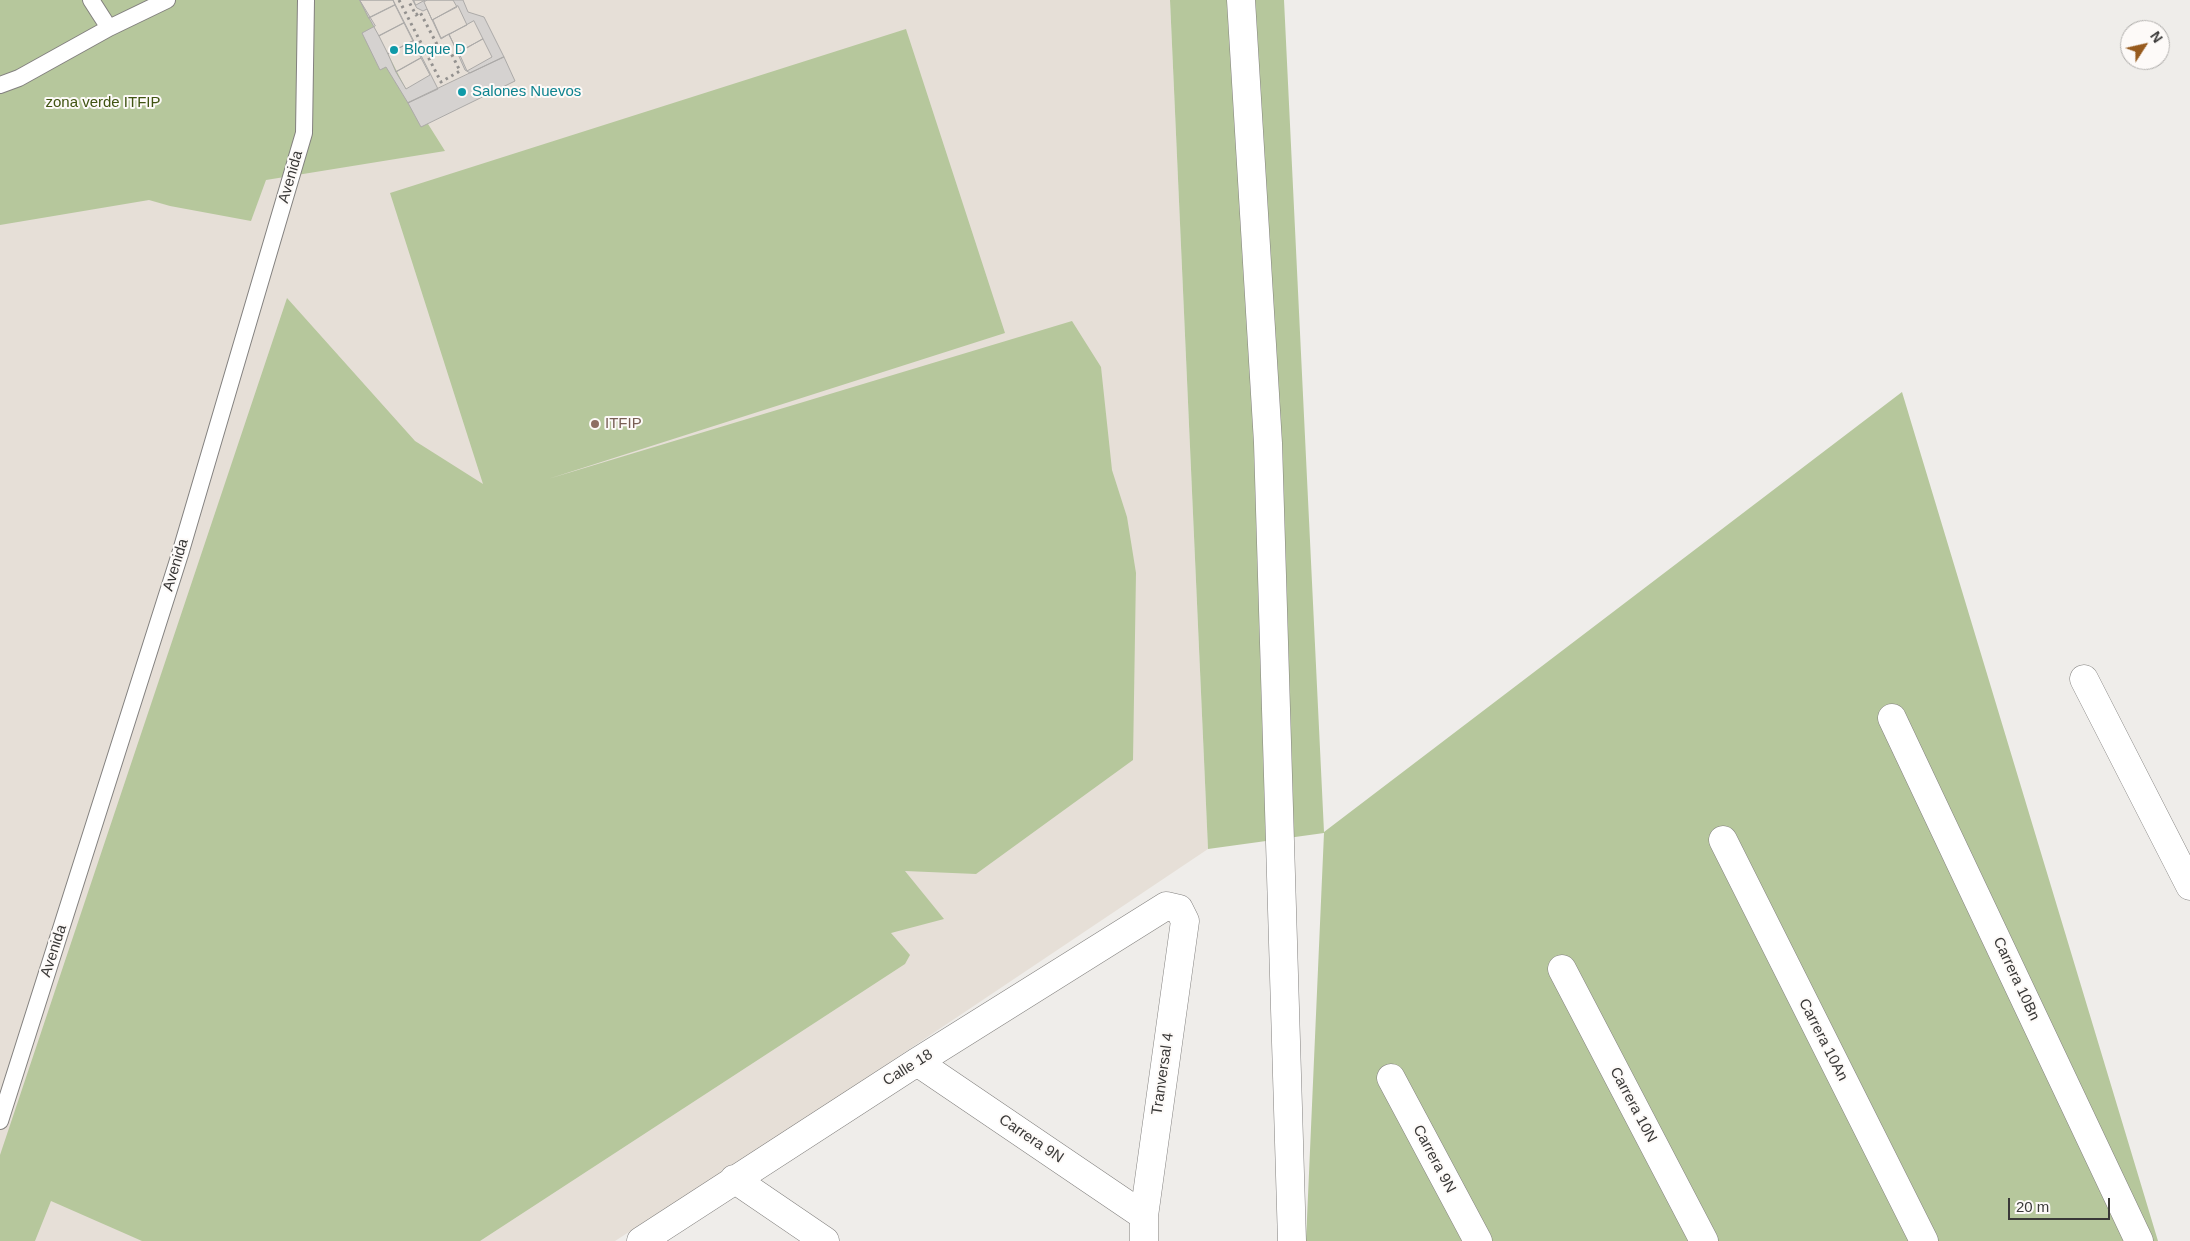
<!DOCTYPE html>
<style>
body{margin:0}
#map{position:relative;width:2190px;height:1241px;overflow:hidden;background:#efedea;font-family:Arial,sans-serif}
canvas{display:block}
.north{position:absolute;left:2120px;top:20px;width:50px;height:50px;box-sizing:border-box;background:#fdfaf8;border:1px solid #afadab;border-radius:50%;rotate:55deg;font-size:14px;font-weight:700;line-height:20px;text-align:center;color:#3a3938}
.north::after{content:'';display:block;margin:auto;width:18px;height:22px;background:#975a1d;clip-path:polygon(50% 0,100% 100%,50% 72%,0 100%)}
.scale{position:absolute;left:2008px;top:1198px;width:102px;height:22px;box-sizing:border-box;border:2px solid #3a3938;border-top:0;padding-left:6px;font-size:15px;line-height:18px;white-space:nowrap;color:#3a3938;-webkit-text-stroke:4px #fdfaf8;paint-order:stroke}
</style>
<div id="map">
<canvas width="2190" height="1241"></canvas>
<div class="north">N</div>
<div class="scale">20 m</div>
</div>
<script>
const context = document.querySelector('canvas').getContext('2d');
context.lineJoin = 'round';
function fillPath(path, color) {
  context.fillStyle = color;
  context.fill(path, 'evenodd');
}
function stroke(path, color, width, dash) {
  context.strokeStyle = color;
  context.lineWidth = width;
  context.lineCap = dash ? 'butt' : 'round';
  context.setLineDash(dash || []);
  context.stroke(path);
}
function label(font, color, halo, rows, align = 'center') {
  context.font = font + ' Arial,sans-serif';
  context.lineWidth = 4;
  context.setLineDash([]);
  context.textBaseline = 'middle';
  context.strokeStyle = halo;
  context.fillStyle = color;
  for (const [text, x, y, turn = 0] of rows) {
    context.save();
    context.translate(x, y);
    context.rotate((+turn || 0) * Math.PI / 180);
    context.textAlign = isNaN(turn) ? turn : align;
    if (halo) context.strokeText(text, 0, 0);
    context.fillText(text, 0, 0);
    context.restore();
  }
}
fillPath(new Path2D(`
 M 0,0 L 1170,0 L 1208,849 L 820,1109 L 615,1241 L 0,1241 Z`), '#e6dfd7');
fillPath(new Path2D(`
 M 0,0 L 360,0 L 406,89 L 445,151 L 266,180 L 251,221 L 170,206 L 149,200 L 0,225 Z
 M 1170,0 L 1284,0 L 1324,832 L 1902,392 L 2158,1241 L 1306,1241 L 1324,833 L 1208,849 Z
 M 906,29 L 1005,333 L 548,479 L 1072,321 L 1101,367 L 1112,470 L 1127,517 L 1136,573 L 1133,760 L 976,874 L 905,871 L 944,919 L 891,933 L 910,955 L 905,964 L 480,1241 L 142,1241 L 51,1201 L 35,1241 L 0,1241 L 0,1155 L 287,298 L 415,441 L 483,484 L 390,193 Z`), '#b6c79c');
const building = new Path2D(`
 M 360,0 L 393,0 L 438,89 L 408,103 L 386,67 L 380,70 L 362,33 L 375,26 Z
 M 360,0 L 393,0 L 395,5 L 369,18 Z
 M 413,0 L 463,0 L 468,12 L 484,17 L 504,57 L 470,73 L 465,70 L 449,34 L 441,39 L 427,9 L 423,11 L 417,8 Z
 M 414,0 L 425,0 L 416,5 Z
 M 428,0 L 453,0 L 457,7 L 432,20 L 424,2 Z
 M 395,5 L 404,23 L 379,36 L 369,18 Z
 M 458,6 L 467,25 L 441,38 L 433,20 Z
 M 474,21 L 483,39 L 458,52 L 449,35 Z
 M 404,23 L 413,41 L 388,54 L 379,36 Z
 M 483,39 L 492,57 L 467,71 L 459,53 Z
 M 413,41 L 421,58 L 396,72 L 388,54 Z
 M 504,57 L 515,81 L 421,127 L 408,103 Z
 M 421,58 L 430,75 L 406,89 L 396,72 Z`);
fillPath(building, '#d5d2d0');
stroke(building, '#acaaa8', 1);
const lane = new Path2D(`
 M 91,0 L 109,28
 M 0,85 L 19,78 L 109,28 L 167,0
 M 0,1121 L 180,554 L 304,133 L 306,0`);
const street = new Path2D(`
 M 1241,0 L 1268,443 L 1292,1241
 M 2084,679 L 2190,886
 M 1892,718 L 2139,1241
 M 1723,840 L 1924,1241
 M 1562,969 L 1704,1241
 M 917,1062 L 1144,1216
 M 1391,1078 L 1478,1241
 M 734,1179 L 825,1241
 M 641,1241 L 917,1062 L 1166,906 L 1179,909 L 1185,921 L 1144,1216 L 1144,1241`);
stroke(lane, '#83817f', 18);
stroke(street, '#83817f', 29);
stroke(new Path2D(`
 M 399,0 L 441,82 L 460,71 L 449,49 L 441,52 L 420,12 L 416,15 L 408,0`), '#93918f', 3, [2.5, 4]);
stroke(lane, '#fff', 16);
stroke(street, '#fff', 28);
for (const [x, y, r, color] of [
 [394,50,5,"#0f9aa8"],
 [462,92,5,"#0f9aa8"],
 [595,424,5,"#8d6e63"]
]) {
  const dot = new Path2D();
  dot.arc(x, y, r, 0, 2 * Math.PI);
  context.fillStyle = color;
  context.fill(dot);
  stroke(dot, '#fdfaf8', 2);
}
label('15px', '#0d838f', '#fdfaf8', [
 ["Bloque D",404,50],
 ["Salones Nuevos",472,92]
], 'left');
label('15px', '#405412', '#fdfaf8', [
 ["zona verde ITFIP",103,103]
]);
label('15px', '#3a3938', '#fdfaf8', [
 ["Avenida",291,177,-74],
 ["Avenida",176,565,-73],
 ["Avenida",54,951,-72],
 ["Carrera 10Bn",2016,979,65],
 ["Carrera 10An",1823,1040,63],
 ["Calle 18",908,1068,-32],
 ["Tranversal 4",1163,1074,-82],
 ["Carrera 10N",1633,1105,62],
 ["Carrera 9N",1031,1139,34],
 ["Carrera 9N",1434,1159,62]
]);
label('15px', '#785e54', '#fdfaf8', [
 ["ITFIP",605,424]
], 'left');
</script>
